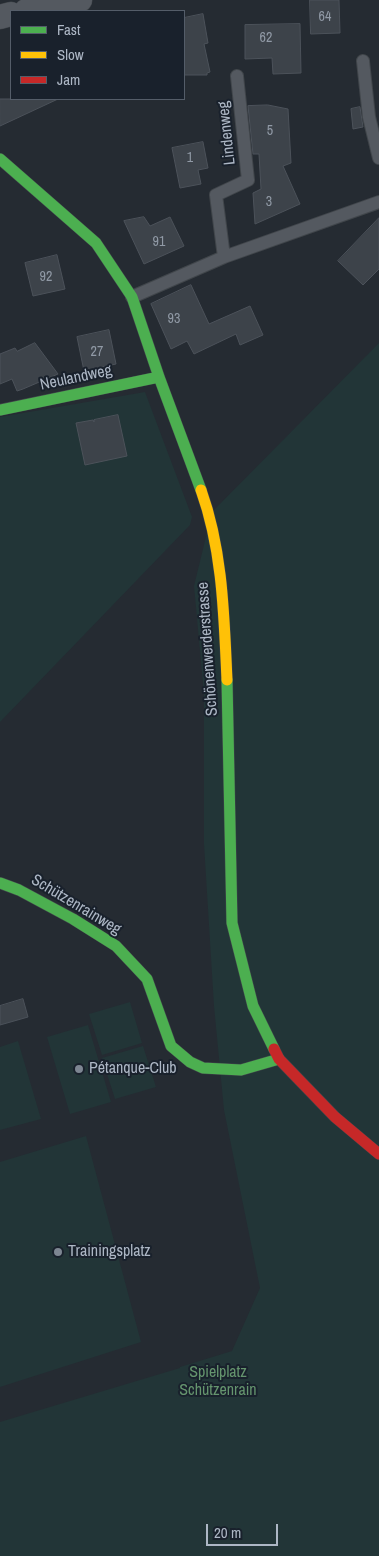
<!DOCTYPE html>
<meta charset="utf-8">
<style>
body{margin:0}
#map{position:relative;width:379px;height:1556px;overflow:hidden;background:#252b32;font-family:"Archivo Narrow",sans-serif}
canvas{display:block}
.legend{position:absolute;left:10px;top:10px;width:175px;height:90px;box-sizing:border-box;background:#19212c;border:1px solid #545d69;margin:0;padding:6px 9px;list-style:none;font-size:15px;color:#adb7c5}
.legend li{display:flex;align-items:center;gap:10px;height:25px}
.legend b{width:25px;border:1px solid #545d69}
.scale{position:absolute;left:206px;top:1524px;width:72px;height:22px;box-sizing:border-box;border:2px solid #adb7c5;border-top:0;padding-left:6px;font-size:15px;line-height:18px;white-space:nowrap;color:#adb7c5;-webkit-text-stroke:4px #19212c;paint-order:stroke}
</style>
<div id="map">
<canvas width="379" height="1556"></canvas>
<ul class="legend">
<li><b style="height:6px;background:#4caf50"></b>Fast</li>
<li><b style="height:6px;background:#ffc107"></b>Slow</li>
<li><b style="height:6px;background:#c62828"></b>Jam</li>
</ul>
<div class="scale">20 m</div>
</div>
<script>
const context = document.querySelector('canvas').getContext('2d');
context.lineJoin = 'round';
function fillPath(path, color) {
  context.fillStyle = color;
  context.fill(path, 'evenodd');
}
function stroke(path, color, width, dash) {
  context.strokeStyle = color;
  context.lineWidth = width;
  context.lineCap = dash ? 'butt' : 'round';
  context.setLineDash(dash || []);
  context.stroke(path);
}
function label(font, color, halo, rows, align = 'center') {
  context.font = font + ' "Archivo Narrow",sans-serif';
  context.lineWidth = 4;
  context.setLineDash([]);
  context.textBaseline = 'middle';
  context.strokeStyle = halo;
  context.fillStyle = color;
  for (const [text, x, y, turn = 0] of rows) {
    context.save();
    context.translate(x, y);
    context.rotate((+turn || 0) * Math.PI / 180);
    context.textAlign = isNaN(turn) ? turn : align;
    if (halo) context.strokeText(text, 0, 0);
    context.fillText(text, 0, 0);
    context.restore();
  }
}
fillPath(new Path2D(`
 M 379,343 L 379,1556 L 0,1556 L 0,1422 L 180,1368 L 180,1367 L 232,1351 L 260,1288 L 224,1110 L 214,1006 L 204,844 L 204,694 L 194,586 L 212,512 Z
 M 145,392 L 192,517 L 190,525 L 0,722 L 0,417 Z
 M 130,1002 L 142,1043 L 102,1055 L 89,1014 Z
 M 88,1025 L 111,1102 L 70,1114 L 47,1037 Z
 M 18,1041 L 41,1119 L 0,1130 L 0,1047 Z
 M 143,1046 L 156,1087 L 115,1099 L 102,1058 Z
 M 86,1136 L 141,1342 L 0,1387 L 0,1162 Z`), '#223537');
const building = new Path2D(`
 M 310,0 L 339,0 L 340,33 L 311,34 Z
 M 203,14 L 208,43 L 204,44 L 210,72 L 207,73 L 207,75 L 184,75 L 184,18 Z
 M 300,24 L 301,73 L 273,74 L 272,58 L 245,59 L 245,25 Z
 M 0,99 L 58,99 L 0,126 Z
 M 268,105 L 288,109 L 291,163 L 283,166 L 300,204 L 255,224 L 253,193 L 261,189 L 259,154 L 253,154 L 248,106 Z
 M 360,107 L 363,127 L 353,129 L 351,109 Z
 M 203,142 L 208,168 L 198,170 L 201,184 L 180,188 L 172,148 Z
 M 144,217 L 150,226 L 170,217 L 184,246 L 144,264 L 124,221 Z
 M 379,218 L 379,269 L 363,285 L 338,261 Z
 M 57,255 L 65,289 L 33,296 L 25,263 Z
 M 191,285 L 209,324 L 250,306 L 263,335 L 240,345 L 236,334 L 194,354 L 187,341 L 171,349 L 151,304 Z
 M 109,330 L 116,364 L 84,371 L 77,337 Z
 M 35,343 L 58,374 L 23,389 L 17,391 L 12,379 L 0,384 L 0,354 L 15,348 L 17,351 Z
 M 118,415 L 127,456 L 85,465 L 76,423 L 93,420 L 94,422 L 94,420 Z
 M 23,999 L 28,1017 L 0,1025 L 0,1006 Z`);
fillPath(building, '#3d434a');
stroke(building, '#4c525a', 1);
const lane = new Path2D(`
 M 363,61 L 369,117 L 379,158
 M 224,257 L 216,195 L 248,180 L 237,76
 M 132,297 L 224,257 L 379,202`);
const street = new Path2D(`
 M 26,11 L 80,0
 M 0,17 L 11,14`);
const fast = new Path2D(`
 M 0,159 L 96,243 L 132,297 L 159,377 L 201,490
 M 0,410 L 159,377
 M 227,680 L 232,923 L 253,1006 L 274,1049
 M 0,883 L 19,890 L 73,919 L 116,946 L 147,979 L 171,1046 L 190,1062 L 203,1068 L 241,1070 L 279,1059`);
const slow = new Path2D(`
 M 201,490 C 223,551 224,617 227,680`);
const jam = new Path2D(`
 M 274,1049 L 279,1059 L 335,1117 L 379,1154`);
stroke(lane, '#41464b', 14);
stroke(street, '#41464b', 25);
stroke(fast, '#41464b', 12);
stroke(slow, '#41464b', 12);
stroke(jam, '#41464b', 12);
stroke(lane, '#545960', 12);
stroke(street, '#545960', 24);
stroke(fast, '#4caf50', 11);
stroke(slow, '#ffc107', 11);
stroke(jam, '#c62828', 11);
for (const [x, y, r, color] of [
 [79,1069,5,"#7d8692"],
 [58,1252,5,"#7d8692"]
]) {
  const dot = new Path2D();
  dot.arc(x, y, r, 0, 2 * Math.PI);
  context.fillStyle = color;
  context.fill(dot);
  stroke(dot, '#19212c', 2);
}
label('14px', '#919aa6', null, [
 ["64",325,17],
 ["62",266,38],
 ["5",270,131],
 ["1",190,158],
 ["3",269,202],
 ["91",159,242],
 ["92",46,277],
 ["93",174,319],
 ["27",97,352]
]);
label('16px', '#adb7c5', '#19212c', [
 ["Lindenweg",227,133,-96],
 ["Neulandweg",76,378,-12],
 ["Schönenwerderstrasse",208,649,-94],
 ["Schützenrainweg",76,905,31]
]);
label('16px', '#adb7c5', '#19212c', [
 ["Pétanque-Club",89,1069],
 ["Trainingsplatz",68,1252]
], 'left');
label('16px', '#65956e', '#19212c', [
 ["Spielplatz",218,1373],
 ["Schützenrain",218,1391]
]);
</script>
